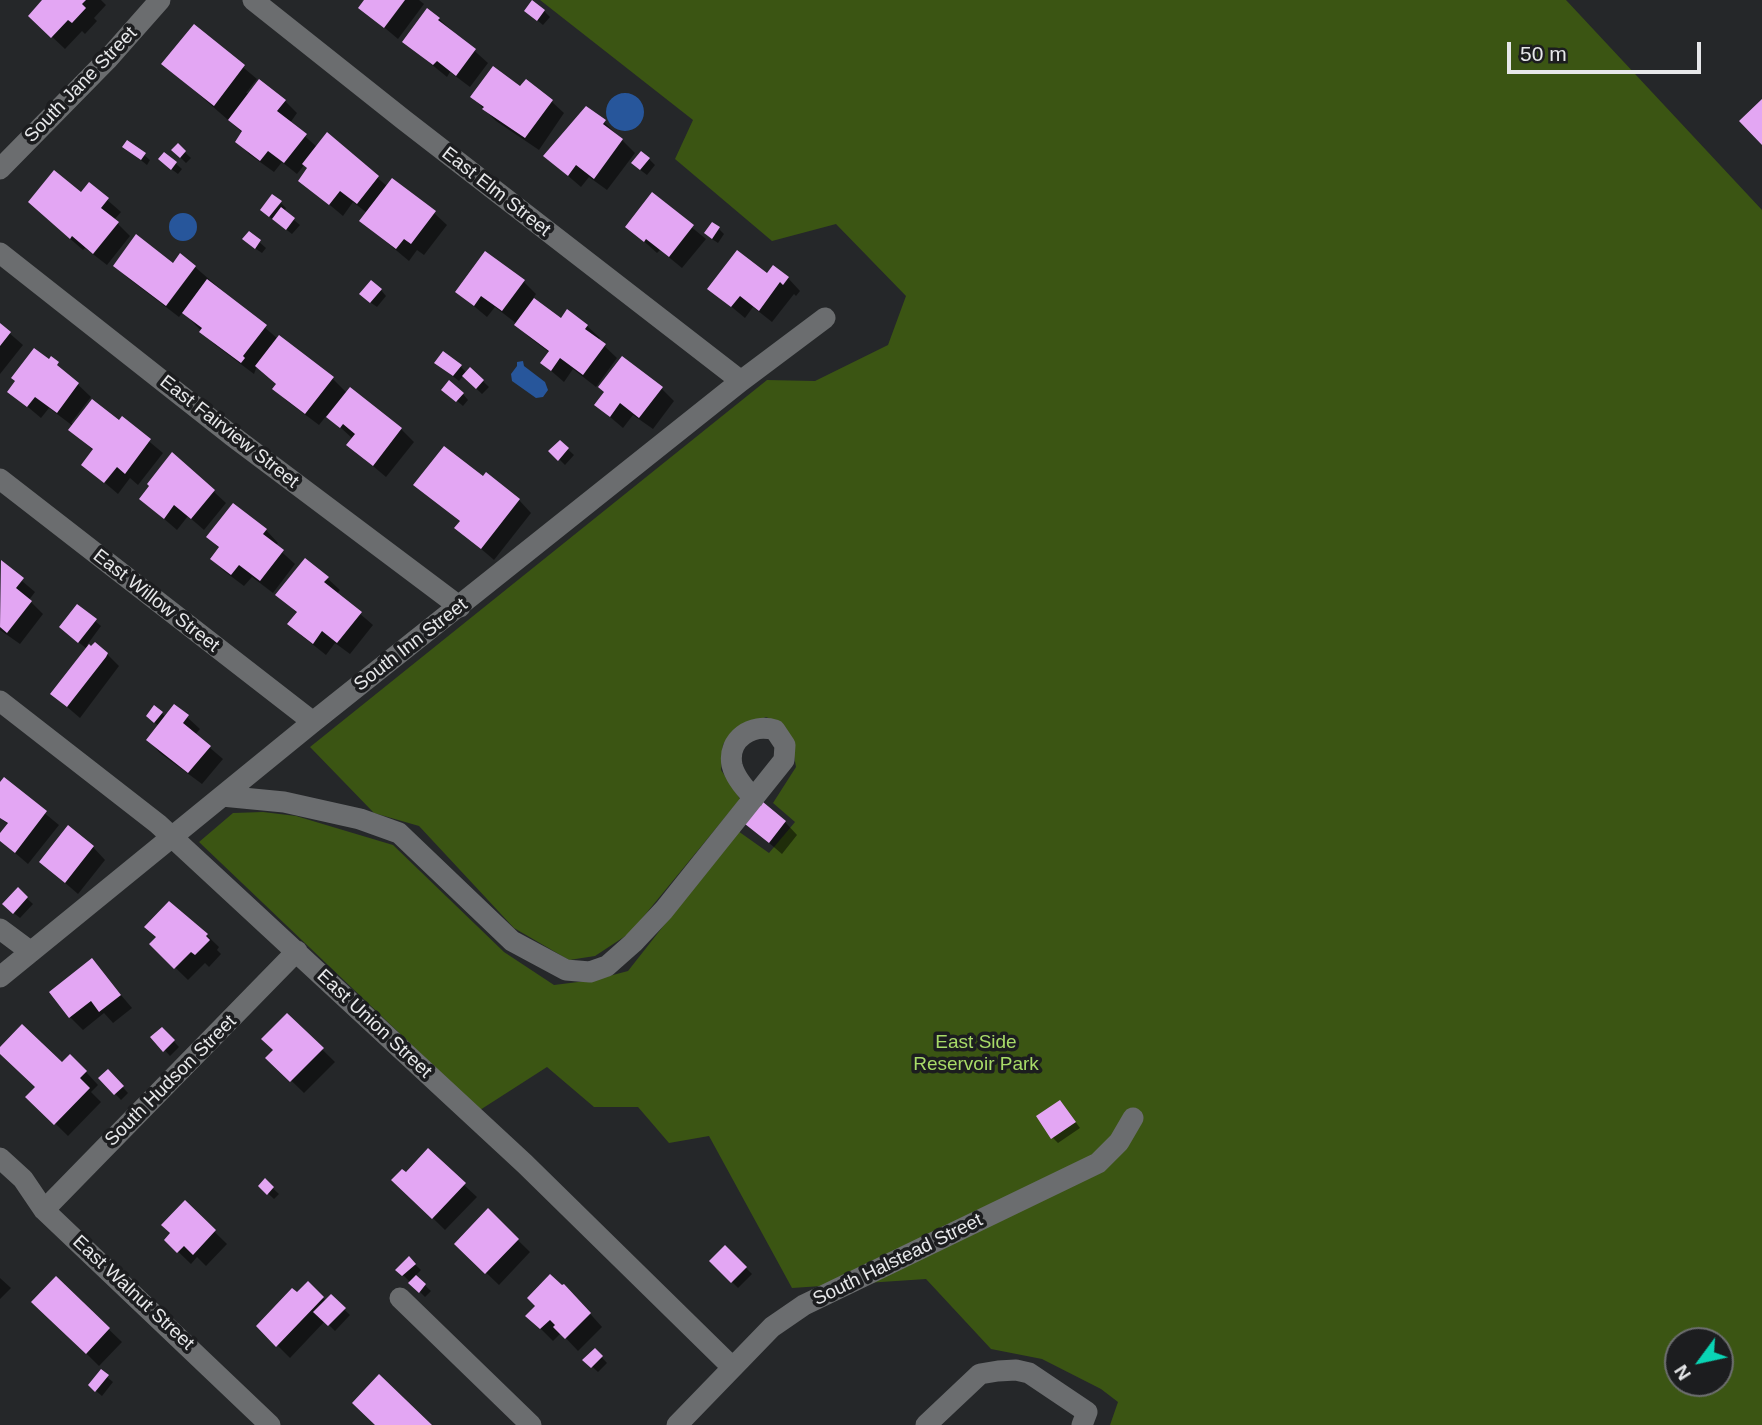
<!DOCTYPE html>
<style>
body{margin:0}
#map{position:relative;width:1762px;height:1425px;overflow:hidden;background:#252729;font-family:Helvetica,sans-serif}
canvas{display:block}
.north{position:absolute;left:1664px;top:1327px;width:70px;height:70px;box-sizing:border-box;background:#1c1d1f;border:2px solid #6d6e70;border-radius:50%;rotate:237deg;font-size:19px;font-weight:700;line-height:28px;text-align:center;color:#e7e8ea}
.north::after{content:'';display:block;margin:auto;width:24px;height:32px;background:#0ad5b5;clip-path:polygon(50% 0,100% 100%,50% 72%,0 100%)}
.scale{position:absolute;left:1507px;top:42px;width:194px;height:32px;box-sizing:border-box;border:4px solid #e7e8ea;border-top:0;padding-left:9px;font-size:21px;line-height:24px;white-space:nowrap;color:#e7e8ea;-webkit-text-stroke:5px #1c1d1f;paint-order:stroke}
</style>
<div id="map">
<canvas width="1762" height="1425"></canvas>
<div class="north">N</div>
<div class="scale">50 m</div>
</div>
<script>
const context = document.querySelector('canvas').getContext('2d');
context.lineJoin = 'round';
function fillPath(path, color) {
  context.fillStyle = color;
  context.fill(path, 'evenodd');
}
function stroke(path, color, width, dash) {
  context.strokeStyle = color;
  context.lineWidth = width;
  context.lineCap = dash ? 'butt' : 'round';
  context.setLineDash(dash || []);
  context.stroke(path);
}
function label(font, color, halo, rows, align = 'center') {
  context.font = font + ' Helvetica,sans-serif';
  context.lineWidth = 7;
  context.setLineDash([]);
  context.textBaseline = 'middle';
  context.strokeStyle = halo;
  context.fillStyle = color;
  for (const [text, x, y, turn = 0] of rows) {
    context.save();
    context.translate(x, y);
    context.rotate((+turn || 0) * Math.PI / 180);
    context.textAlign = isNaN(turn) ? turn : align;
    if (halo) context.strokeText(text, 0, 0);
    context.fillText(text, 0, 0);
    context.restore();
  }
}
fillPath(new Path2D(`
 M 540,0 L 1566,0 L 1762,210 L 1762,1425 L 1110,1425 L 1118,1402 L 1101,1389 L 1042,1359 L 991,1349 L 926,1279 L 792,1288 L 709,1136 L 669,1143 L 638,1107 L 594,1107 L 547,1067 L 480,1110 L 199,842 L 233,813 L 263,812 L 296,816 L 393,845 L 504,952 L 554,985 L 594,980 L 628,971 L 738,831 L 769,853 L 795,822 L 773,803 L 796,767 L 793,750 L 781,724 L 766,717 L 743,726 L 723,744 L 721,770 L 740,799 L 630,933 L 595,956 L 569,960 L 514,928 L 419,826 L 374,813 L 310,747 L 767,380 L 815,381 L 888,345 L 906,296 L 836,224 L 772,241 L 675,159 L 693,120 ZM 1678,1341 L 1720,1341 L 1720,1383 L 1678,1383 Z`), '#3b5513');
fillPath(new Path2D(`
 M606 112a19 19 0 1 1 38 0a19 19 0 1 1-38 0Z
 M169 227a14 14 0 1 1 28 0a14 14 0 1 1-28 0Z
 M 523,361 L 524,366 L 545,382 L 548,390 L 543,397 L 536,398 L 512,381 L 511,374 L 517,366 L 517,362 Z`), '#27569b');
fillPath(new Path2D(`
 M 44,0 L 101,0 L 106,5 L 94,18 L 97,21 L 85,34 L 82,31 L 65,49 L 30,16 Z
 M 366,0 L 419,0 L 424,4 L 398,39 L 360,7 Z
 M 544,11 L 550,17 L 543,25 L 532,16 Z
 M 439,19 L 488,63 L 470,87 L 450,72 L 447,77 L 404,42 Z
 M 194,26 L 257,79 L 246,93 L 285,101 L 297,113 L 290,123 L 317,147 L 366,168 L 388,187 L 434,213 L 447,225 L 424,255 L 417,250 L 409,261 L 361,221 L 367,213 L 353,202 L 343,216 L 300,180 L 309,169 L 305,164 L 297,174 L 282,162 L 274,172 L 249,154 L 237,141 L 243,133 L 164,64 Z
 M 520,89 L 551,101 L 564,113 L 539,150 L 496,121 L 472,97 Z
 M 604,122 L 635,153 L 607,190 L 589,177 L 581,187 L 545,156 Z
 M 178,146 L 191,158 L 186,163 L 173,150 Z
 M 124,147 L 144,155 L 150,160 L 147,165 Z
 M 165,154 L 182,169 L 178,174 L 166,165 Z
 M 649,159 L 655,165 L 647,175 L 639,169 Z
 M 89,184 L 121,212 L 114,220 L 130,236 L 107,265 L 85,248 L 83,250 L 43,215 L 81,195 Z
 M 652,195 L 706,239 L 682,268 L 660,250 L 657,253 L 627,226 Z
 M 281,203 L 286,208 L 284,212 L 300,225 L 292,234 L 267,215 Z
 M 719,229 L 724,234 L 718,243 L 712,239 Z
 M 249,233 L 266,248 L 262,253 L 250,245 Z
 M 486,253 L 524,282 L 536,294 L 533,299 L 561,320 L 587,326 L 600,338 L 598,340 L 617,358 L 596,387 L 573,369 L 564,382 L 542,363 L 550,353 L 529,337 L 517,324 L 495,307 L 487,317 L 457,292 Z
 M 173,265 L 195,267 L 278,339 L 279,338 L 333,379 L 347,393 L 350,389 L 401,429 L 414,442 L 386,477 L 348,445 L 353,439 L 327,415 L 319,425 L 287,401 L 275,389 L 278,385 L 257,366 L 254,374 L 214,344 L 183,312 L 179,317 L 128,278 L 115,266 Z
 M 767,276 L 788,278 L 800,291 L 796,296 L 794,294 L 772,322 L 753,307 L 745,318 L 710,289 Z
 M 381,290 L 386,296 L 377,307 L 367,300 Z
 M 0,325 L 23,345 L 0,374 Z
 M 51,359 L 91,397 L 71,423 L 74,425 L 119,423 L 122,419 L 163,453 L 138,485 L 130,478 L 118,494 L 84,465 L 94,451 L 71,430 L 73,426 L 49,408 L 41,418 L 10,392 Z
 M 460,366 L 467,373 L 470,369 L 489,387 L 482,394 L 463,376 L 459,381 L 442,368 Z
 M 662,389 L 674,401 L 653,429 L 633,415 L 623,428 L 596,405 L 606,392 Z
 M 463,394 L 468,400 L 463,406 L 450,395 Z
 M 560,442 L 574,455 L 565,465 L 551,451 Z
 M 483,479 L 519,500 L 531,513 L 494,560 L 457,528 L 461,522 L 416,485 Z
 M 213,491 L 226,503 L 204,530 L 188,516 L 177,530 L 141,499 Z
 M 266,530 L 278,543 L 275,546 L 295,564 L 273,593 L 252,577 L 244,586 L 224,571 L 212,559 L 220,549 L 208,537 Z
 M 1,563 L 35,592 L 29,600 L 43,614 L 20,644 L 0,630 Z
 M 327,578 L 340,590 L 337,594 L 373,625 L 350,654 L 335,643 L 326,655 L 302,636 L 290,624 L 298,614 L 278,595 Z
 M 77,606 L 101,626 L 87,645 L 107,654 L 119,666 L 80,718 L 52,694 L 87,649 L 67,633 Z
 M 161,713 L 166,717 L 187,717 L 200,729 L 195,735 L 223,759 L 202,784 L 160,753 L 148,740 L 159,726 L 154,722 Z
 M 4,780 L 59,825 L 28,864 L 0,840 L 0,836 L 9,825 L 0,818 L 0,785 Z
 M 785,822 L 797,835 L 782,854 L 747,824 Z
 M 93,847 L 105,860 L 78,894 L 41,862 Z
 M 18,890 L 33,904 L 20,918 L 10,910 Z
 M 192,921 L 219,947 L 217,950 L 221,954 L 209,967 L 205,963 L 188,980 L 151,944 Z
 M 92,961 L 132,1008 L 113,1023 L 104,1013 L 83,1030 L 70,1017 Z
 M 287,1015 L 335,1062 L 304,1093 L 268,1058 L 275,1050 Z
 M 162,1029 L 179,1047 L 170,1056 L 153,1037 Z
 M 0,1050 L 86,1072 L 98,1085 L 91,1092 L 101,1102 L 68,1136 L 28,1097 L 37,1087 Z
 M 108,1071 L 128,1093 L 121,1100 L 100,1078 Z
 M 1065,1108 L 1080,1128 L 1058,1143 L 1053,1138 Z
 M 406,1174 L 464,1185 L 477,1197 L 445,1230 L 394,1180 Z
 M 265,1181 L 279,1194 L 274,1199 L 260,1186 Z
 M 185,1203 L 227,1244 L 206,1266 L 197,1257 L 191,1264 L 166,1240 L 173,1234 Z
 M 488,1211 L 530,1252 L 499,1285 L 456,1244 Z
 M 725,1247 L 752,1274 L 738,1288 L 711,1261 Z
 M 409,1259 L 421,1270 L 415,1276 L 431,1291 L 425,1297 L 398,1270 Z
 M 0,1278 L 11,1288 L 0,1299 Z
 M 56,1279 L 122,1342 L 99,1366 L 34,1302 Z
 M 308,1284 L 326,1301 L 331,1297 L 350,1315 L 335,1331 L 325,1321 L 290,1358 L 258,1326 Z
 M 576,1298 L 602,1327 L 578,1351 L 561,1333 L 553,1341 L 528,1316 Z
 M 595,1350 L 607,1363 L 598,1372 L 585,1360 Z
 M 107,1377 L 113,1382 L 102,1396 L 96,1391 Z`), '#0007');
fillPath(new Path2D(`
 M 42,0 L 86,0 L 82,4 L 86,8 L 72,23 L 68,20 L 51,38 L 28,16 Z
 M 364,0 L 405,0 L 384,28 L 358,8 Z
 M 532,0 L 545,10 L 537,21 L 524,11 Z
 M 427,8 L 440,18 L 438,20 L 476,49 L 456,76 L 437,61 L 433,65 L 402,42 Z
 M 194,24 L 245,65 L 214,106 L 161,64 Z
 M 493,66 L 520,86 L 526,79 L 553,100 L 525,138 L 482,109 L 484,107 L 470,97 Z
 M 259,79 L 286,100 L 277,111 L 307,134 L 284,163 L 268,151 L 260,161 L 235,142 L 242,131 L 228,120 Z
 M 1762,99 L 1762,145 L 1739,121 Z
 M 586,106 L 606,120 L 603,124 L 623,139 L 594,179 L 576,165 L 568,176 L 543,156 Z
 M 327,132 L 379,176 L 357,204 L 340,191 L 329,205 L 298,181 L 307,168 L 302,164 Z
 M 127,140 L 146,153 L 141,160 L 122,147 Z
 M 178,143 L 186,151 L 180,158 L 171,150 Z
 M 641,151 L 650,158 L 640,170 L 631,163 Z
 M 164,152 L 177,162 L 171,170 L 158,159 Z
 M 54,170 L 81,192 L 89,182 L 109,198 L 101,208 L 119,222 L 93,254 L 72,236 L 70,239 L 28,202 Z
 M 392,178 L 436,211 L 411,244 L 404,239 L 396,249 L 359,221 Z
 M 652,192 L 694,225 L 669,257 L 646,239 L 644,242 L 625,227 Z
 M 272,194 L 282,201 L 269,217 L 260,210 Z
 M 281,207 L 295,218 L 286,230 L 272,219 Z
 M 712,222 L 720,227 L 712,239 L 704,233 Z
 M 249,231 L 261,240 L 255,249 L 242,239 Z
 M 136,234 L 173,263 L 180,253 L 196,266 L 166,306 L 113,266 Z
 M 737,250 L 767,273 L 773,265 L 789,277 L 783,285 L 780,282 L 759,311 L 740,296 L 731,307 L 707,289 Z
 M 485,251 L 525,280 L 502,311 L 481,296 L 474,306 L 455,292 Z
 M 207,279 L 267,325 L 243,356 L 245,358 L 241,363 L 199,332 L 202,328 L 182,313 Z
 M 371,280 L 382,289 L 370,303 L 359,294 Z
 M 534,298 L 561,318 L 567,309 L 588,325 L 585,329 L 606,344 L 583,375 L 560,358 L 551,371 L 540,363 L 549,351 L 514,325 Z
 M 0,323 L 11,332 L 0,346 Z
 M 279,335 L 334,377 L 305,414 L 272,389 L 276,384 L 255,366 Z
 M 34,348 L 49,359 L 51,356 L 59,362 L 57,365 L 79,383 L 57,413 L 35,397 L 27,407 L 7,392 L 15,381 L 11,378 Z
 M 443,351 L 462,365 L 453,376 L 434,363 Z
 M 622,356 L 663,387 L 639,418 L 620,403 L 610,417 L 594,405 L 604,392 L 598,387 Z
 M 470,367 L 484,380 L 476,389 L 462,376 Z
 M 449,380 L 464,393 L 456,402 L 441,390 Z
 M 350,387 L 402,428 L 373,466 L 346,445 L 355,434 L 343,424 L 340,428 L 326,417 Z
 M 92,399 L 119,420 L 122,416 L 151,439 L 125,474 L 117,467 L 104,483 L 81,465 L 93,449 L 68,430 Z
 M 560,440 L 569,448 L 558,461 L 548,451 Z
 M 444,446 L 483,476 L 486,472 L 520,499 L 481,549 L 454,528 L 460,521 L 413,485 Z
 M 172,452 L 215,490 L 191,519 L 174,505 L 164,519 L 139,499 L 149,486 L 147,484 Z
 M 233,503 L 267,529 L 263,534 L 284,550 L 260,581 L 239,565 L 231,575 L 210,559 L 219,547 L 206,537 Z
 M 305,558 L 329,577 L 324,582 L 362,612 L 337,643 L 322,631 L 313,644 L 287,624 L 297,612 L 275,595 Z
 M 1,560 L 24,578 L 16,588 L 32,601 L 7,633 L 0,627 Z
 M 77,604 L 97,619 L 78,643 L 59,627 Z
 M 95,642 L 108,653 L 106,657 L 67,707 L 50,694 L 89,644 L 91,646 Z
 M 174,704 L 189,715 L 183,723 L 211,746 L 188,773 L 146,740 Z
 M 154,705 L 163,712 L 154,723 L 146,716 Z
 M 4,777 L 47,811 L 15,853 L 0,841 L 0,833 L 8,823 L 0,818 L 0,782 Z
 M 763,802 L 786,821 L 769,843 L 745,824 Z
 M 68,825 L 94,846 L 65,883 L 39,862 Z
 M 18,887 L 28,897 L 13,914 L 2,904 Z
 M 169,901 L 208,934 L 206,936 L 210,940 L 195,955 L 191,952 L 174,969 L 149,944 L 156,937 L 144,927 Z
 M 92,958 L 121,995 L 99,1012 L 91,1001 L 69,1018 L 49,992 Z
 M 287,1013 L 324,1048 L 290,1082 L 265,1058 L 273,1050 L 261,1039 Z
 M 22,1024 L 62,1062 L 70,1054 L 87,1071 L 80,1078 L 90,1088 L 54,1125 L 25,1097 L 35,1087 L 0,1054 L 0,1047 Z
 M 162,1027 L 175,1040 L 163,1052 L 150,1037 Z
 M 108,1069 L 124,1086 L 114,1095 L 98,1078 Z
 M 1060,1100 L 1076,1122 L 1051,1139 L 1036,1116 Z
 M 428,1148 L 466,1183 L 432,1219 L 391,1180 L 402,1169 L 406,1172 Z
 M 265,1178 L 274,1187 L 267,1195 L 258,1186 Z
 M 185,1200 L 216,1230 L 193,1255 L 184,1246 L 177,1253 L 164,1240 L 170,1233 L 161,1225 Z
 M 488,1208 L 519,1239 L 485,1274 L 454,1244 Z
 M 725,1245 L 747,1267 L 731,1283 L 709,1261 Z
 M 409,1256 L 416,1264 L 402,1276 L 395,1270 Z
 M 550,1274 L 562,1285 L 564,1284 L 591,1313 L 565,1339 L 553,1327 L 555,1325 L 550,1320 L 540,1329 L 525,1316 L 535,1306 L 527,1298 Z
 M 416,1275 L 426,1284 L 419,1293 L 408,1283 Z
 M 56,1276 L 110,1328 L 86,1354 L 31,1302 Z
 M 308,1281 L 324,1297 L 276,1347 L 256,1326 L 292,1288 L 297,1292 Z
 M 331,1294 L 346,1308 L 328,1326 L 313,1312 Z
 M 595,1348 L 603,1356 L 591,1368 L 582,1360 Z
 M 101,1369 L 109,1375 L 95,1392 L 88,1385 Z
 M 379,1374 L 432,1425 L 375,1425 L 352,1403 Z`), '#e3a6f3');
stroke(new Path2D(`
 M 253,0 L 404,120 L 741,381
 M 0,169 L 107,60 L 160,0
 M 0,253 L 231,435 L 460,607
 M 0,479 L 313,722
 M 0,701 L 158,824 L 525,1164 L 732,1367
 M 222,796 L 284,802 L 360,819 L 399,833 L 512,941 L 566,970 L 590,972 L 607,966 L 633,943 L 664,910 L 784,760 L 785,745 L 775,730 C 752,723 727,739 732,765 C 735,778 745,789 754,798
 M 0,929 L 31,952
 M 0,977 L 313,722 L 741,381 L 825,318
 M 0,1158 L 23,1179 L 44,1210 L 270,1425
 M 44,1210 L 297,951
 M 400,1298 L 531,1425
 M 677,1425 L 772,1327 L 804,1305 L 1098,1163 L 1119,1142 L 1133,1118
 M 926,1425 L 980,1374 L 998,1371 L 1016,1370 L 1029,1373 L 1087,1412 L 1082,1425`), '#6b6d6f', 21);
label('19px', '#e7e8ea', '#1c1d1f', [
 ["South Jane Street",81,85,-46],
 ["East Elm Street",496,192,38],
 ["East Fairview Street",229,432,38],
 ["East Willow Street",156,601,38],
 ["South Inn Street",411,645,-38],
 ["East Union Street",374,1024,43],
 ["South Hudson Street",171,1081,-45],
 ["South Halstead Street",898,1260,-26],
 ["East Walnut Street",133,1293,43]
]);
label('19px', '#a8db68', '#1c1d1f', [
 ["East Side",976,1043],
 ["Reservoir Park",976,1065]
]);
</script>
